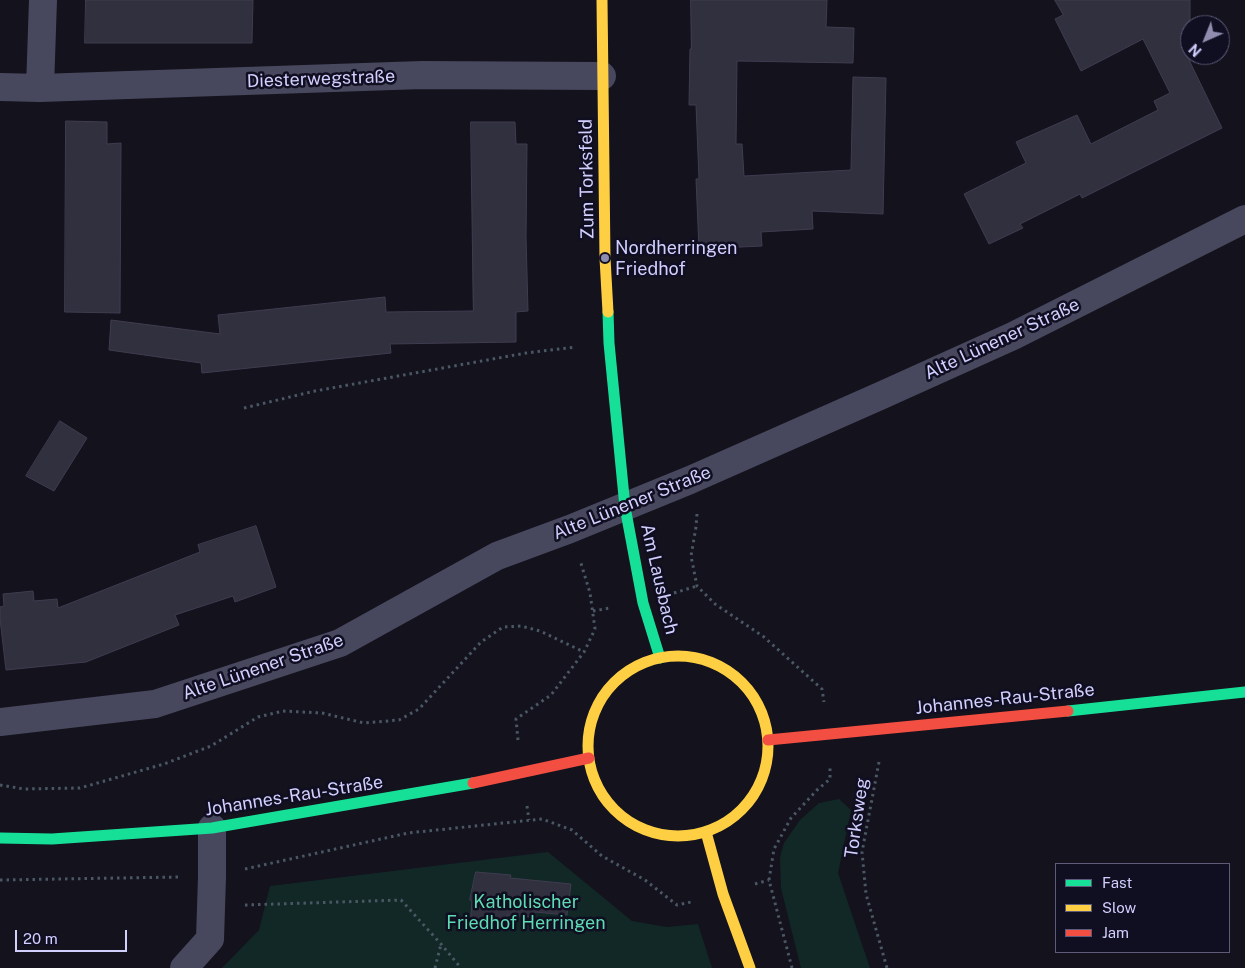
<!DOCTYPE html>
<meta charset="utf-8">
<style>
body{margin:0}
#map{position:relative;width:1245px;height:968px;overflow:hidden;background:#14121d;font-family:"Public Sans",sans-serif}
canvas{display:block}
.legend{position:absolute;left:1055px;top:863px;width:175px;height:90px;box-sizing:border-box;background:#100e21;border:1px solid #5d5b79;margin:0;padding:6px 9px;list-style:none;font-size:15px;color:#d1cffe}
.legend li{display:flex;align-items:center;gap:10px;height:25px}
.legend b{width:25px;border:1px solid #5d5b79}
.north{position:absolute;left:1180px;top:15px;width:50px;height:50px;box-sizing:border-box;background:#100e21;border:1px solid #5d5b79;border-radius:50%;rotate:224deg;font-size:14px;font-weight:700;line-height:20px;text-align:center;color:#d1cffe}
.north::after{content:'';display:block;margin:auto;width:18px;height:22px;background:#8f8daf;clip-path:polygon(50% 0,100% 100%,50% 72%,0 100%)}
.scale{position:absolute;left:15px;top:930px;width:112px;height:22px;box-sizing:border-box;border:2px solid #d1cffe;border-top:0;padding-left:6px;font-size:15px;line-height:18px;white-space:nowrap;color:#d1cffe;-webkit-text-stroke:4px #100e21;paint-order:stroke}
</style>
<div id="map">
<canvas width="1245" height="968"></canvas>
<ul class="legend">
<li><b style="height:6px;background:#16e098"></b>Fast</li>
<li><b style="height:6px;background:#ffcf43"></b>Slow</li>
<li><b style="height:6px;background:#f24e42"></b>Jam</li>
</ul>
<div class="north">N</div>
<div class="scale">20 m</div>
</div>
<script>
const context = document.querySelector('canvas').getContext('2d');
context.lineJoin = 'round';
function fillPath(path, color) {
  context.fillStyle = color;
  context.fill(path, 'evenodd');
}
function stroke(path, color, width, dash) {
  context.strokeStyle = color;
  context.lineWidth = width;
  context.lineCap = dash ? 'butt' : 'round';
  context.setLineDash(dash || []);
  context.stroke(path);
}
function label(font, color, halo, rows, align = 'center') {
  context.font = font + ' "Public Sans",sans-serif';
  context.lineWidth = 5;
  context.setLineDash([]);
  context.textBaseline = 'middle';
  context.strokeStyle = halo;
  context.fillStyle = color;
  for (const [text, x, y, turn = 0] of rows) {
    context.save();
    context.translate(x, y);
    context.rotate((+turn || 0) * Math.PI / 180);
    context.textAlign = isNaN(turn) ? turn : align;
    if (halo) context.strokeText(text, 0, 0);
    context.fillText(text, 0, 0);
    context.restore();
  }
}
fillPath(new Path2D(`
 M 839,799 L 851,810 L 838,873 L 870,968 L 801,968 L 781,888 L 780,857 L 784,843 L 800,820 L 819,803 Z
 M 548,852 L 632,921 L 667,927 L 698,924 L 712,968 L 222,968 L 259,930 L 270,886 Z`), '#112827');
const building = new Path2D(`
 M 86,0 L 253,0 L 252,43 L 85,43 Z
 M 691,0 L 827,0 L 826,27 L 854,28 L 853,63 L 737,61 L 736,144 L 742,144 L 744,176 L 851,170 L 853,77 L 886,78 L 883,214 L 812,211 L 813,229 L 761,232 L 762,246 L 699,249 L 696,179 L 699,179 L 696,105 L 689,105 L 690,49 L 691,49 Z
 M 1055,0 L 1190,0 L 1190,62 L 1222,128 L 1082,198 L 1080,194 L 1020,224 L 1023,228 L 989,244 L 964,194 L 1026,163 L 1016,142 L 1077,115 L 1091,144 L 1158,110 L 1154,101 L 1170,93 L 1143,39 L 1081,71 L 1055,19 L 1063,15 Z
 M 66,121 L 107,122 L 107,144 L 121,143 L 120,313 L 65,312 Z
 M 471,122 L 515,122 L 516,144 L 527,144 L 526,237 L 528,311 L 516,312 L 516,342 L 390,344 L 391,353 L 202,373 L 201,363 L 109,350 L 111,320 L 220,334 L 218,315 L 385,297 L 386,312 L 473,311 Z
 M 60,421 L 87,438 L 54,491 L 26,476 Z
 M 256,526 L 276,587 L 235,602 L 233,596 L 175,615 L 179,625 L 86,662 L 6,670 L 0,619 L 0,607 L 4,606 L 3,594 L 33,591 L 34,601 L 57,599 L 58,608 L 200,552 L 198,545 Z
 M 476,872 L 511,875 L 510,878 L 571,884 L 567,915 L 535,912 L 535,917 L 507,915 L 505,930 L 470,926 L 472,901 L 470,900 Z`);
fillPath(building, '#31303f');
stroke(building, '#3f3c50', 1);
stroke(new Path2D(`
 M 244,408 L 315,391 L 526,353 L 576,347
 M 697,514 L 696,527 L 691,556 L 697,586 L 715,604 L 764,637 L 822,689 L 824,702
 M 674,593 L 697,586
 M 593,611 L 610,608
 M 518,740 L 516,719 L 551,695 L 584,652 L 595,629 L 590,593 L 580,560
 M 879,762 L 862,852 L 866,894 L 887,968
 M 0,785 L 24,789 L 80,788 L 164,764 L 211,746 L 258,717 L 283,711 L 322,713 L 364,723 L 399,720 L 419,709 L 481,642 L 503,627 L 521,626 L 540,631 L 584,652
 M 527,806 L 529,820
 M 245,869 L 408,833 L 542,819 L 572,830 L 602,856 L 645,880 L 677,905 L 691,902
 M 0,880 L 179,877
 M 755,884 L 769,880
 M 245,905 L 401,900 L 441,944 L 461,968
 M 435,968 L 441,944
 M 792,968 L 769,880 L 774,849 L 791,818 L 817,790 L 830,779 L 830,768`), '#495864', 3, [2.5, 4]);
stroke(new Path2D(`
 M 0,87 L 40,88 L 422,75 L 602,76
 M 40,88 L 43,0
 M 0,722 L 155,704 L 340,643 L 497,556 L 570,529 L 690,480 L 880,396 L 1013,336 L 1245,219
 M 184,968 L 210,939 L 212,877 L 212,828`), '#47485e', 28);
stroke(new Path2D(`
 M 608,312 L 609,343 L 625,507 L 643,603 L 660,658
 M 1068,711 L 1245,692
 M 0,838 L 52,839 L 212,828 L 473,783`), '#16e098', 11);
stroke(new Path2D(`
 M 602,0 L 605,258 L 608,312
 M588 746a90 90 0 1 1 180 0a90 90 0 1 1-180 0Z
 M 706,832 L 723,894 L 750,968`), '#ffcf43', 11);
stroke(new Path2D(`
 M 768,740 L 1068,711
 M 473,783 L 589,758`), '#f24e42', 11);
for (const [x, y, r, color] of [
 [605,258,5,"#8f8daf"]
]) {
  const dot = new Path2D();
  dot.arc(x, y, r, 0, 2 * Math.PI);
  context.fillStyle = color;
  context.fill(dot);
  stroke(dot, '#100e21', 2);
}
label('18px', '#d1cffe', '#100e21', [
 ["Diesterwegstraße",321,79,-2],
 ["Zum Torksfeld",587,179,-91],
 ["Alte Lünener Straße",1002,339,-25],
 ["Alte Lünener Straße",632,503,-22],
 ["Am Lausbach",659,579,77],
 ["Alte Lünener Straße",263,667,-19],
 ["Johannes-Rau-Straße",1005,699,-6],
 ["Johannes-Rau-Straße",294,796,-9],
 ["Torksweg",857,818,-82]
]);
label('18px', '#d1cffe', '#100e21', [
 ["Nordherringen",615,248],
 ["Friedhof",615,269]
], 'left');
label('18px', '#5ddcb3', '#100e21', [
 ["Katholischer",526,902],
 ["Friedhof Herringen",526,923]
]);
</script>
